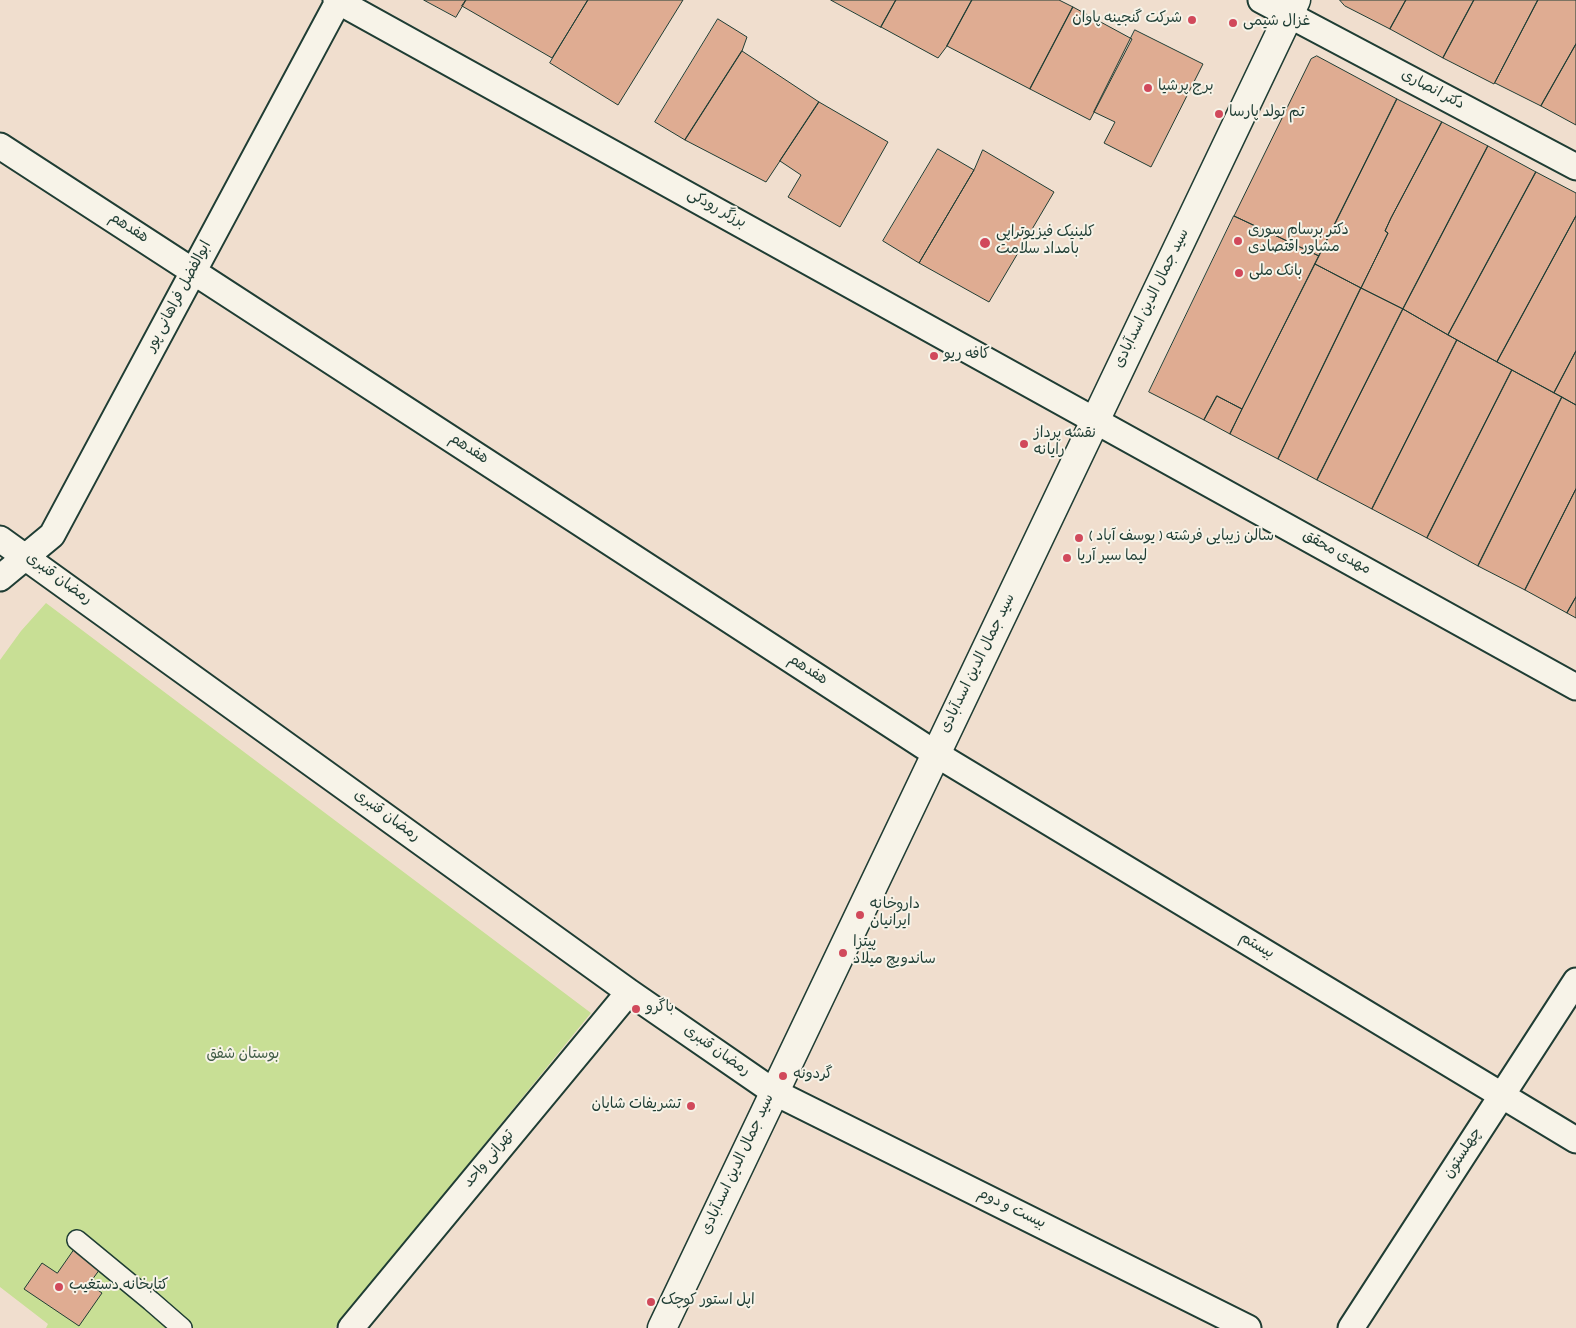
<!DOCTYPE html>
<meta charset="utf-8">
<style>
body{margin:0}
canvas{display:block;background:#f0dece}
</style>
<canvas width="1576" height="1328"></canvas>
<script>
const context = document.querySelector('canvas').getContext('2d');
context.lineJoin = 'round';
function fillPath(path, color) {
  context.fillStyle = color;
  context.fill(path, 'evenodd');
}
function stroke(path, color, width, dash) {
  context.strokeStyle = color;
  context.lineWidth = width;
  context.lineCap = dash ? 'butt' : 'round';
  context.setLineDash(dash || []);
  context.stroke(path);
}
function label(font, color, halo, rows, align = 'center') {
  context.font = font + ' Dekko,"Playpen Sans Arabic",sans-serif';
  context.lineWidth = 4;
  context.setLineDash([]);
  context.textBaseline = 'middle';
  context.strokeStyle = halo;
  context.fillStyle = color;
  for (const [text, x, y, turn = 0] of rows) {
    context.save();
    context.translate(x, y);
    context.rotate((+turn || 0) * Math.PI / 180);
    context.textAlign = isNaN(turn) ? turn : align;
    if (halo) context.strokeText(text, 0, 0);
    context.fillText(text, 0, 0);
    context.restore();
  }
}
fillPath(new Path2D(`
 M 46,603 L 591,1013 L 335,1328 L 46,1328 L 48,1324 L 0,1287 L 0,660 L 21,631 Z`), '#c8df95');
const building = new Path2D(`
 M 424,0 L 466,0 L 456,17 Z
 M 466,0 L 588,0 L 552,58 L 462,6 Z
 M 588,0 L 683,0 L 618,105 L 550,63 Z
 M 831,0 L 896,0 L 881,27 Z
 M 896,0 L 972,0 L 947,46 L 938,58 L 881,27 Z
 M 972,0 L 1059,0 L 1073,7 L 1030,89 L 947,46 Z
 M 1340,0 L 1406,0 L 1390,29 L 1345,6 Z
 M 1406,0 L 1474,0 L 1443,58 L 1390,29 Z
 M 1474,0 L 1538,0 L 1494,84 L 1443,58 Z
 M 1538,0 L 1576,0 L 1576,44 L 1541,106 L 1495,83 Z
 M 1073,7 L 1132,39 L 1090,120 L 1030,89 Z
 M 718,19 L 747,37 L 742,51 L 685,140 L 655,122 Z
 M 1135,30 L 1203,64 L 1151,167 L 1104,143 L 1115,122 L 1094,112 Z
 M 1576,44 L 1576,125 L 1541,106 Z
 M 742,51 L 819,102 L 766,182 L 685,140 Z
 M 1317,56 L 1397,99 L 1319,256 L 1234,216 L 1311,59 Z
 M 1397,99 L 1442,122 L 1391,218 L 1385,231 L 1388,233 L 1361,288 L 1315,264 Z
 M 819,102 L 888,142 L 840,227 L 788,197 L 801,175 L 780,161 Z
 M 1442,122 L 1488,146 L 1403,309 L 1361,288 L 1388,233 L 1385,231 L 1391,218 Z
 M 1488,146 L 1536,172 L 1448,335 L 1403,309 Z
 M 938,149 L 974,170 L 919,263 L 883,241 Z
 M 983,150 L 1054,192 L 989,302 L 919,263 L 974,170 Z
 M 1536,172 L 1576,193 L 1576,216 L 1497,362 L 1448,335 Z
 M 1234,216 L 1319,256 L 1242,409 L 1217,396 L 1204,420 L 1149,392 Z
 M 1576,216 L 1576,351 L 1554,393 L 1497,362 Z
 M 1315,264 L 1361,288 L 1278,459 L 1230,434 Z
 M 1361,288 L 1403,309 L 1317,480 L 1278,459 Z
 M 1403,309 L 1457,340 L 1372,509 L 1317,480 Z
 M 1457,340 L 1512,370 L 1427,538 L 1372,509 Z
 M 1576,351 L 1576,405 L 1554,393 Z
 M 1512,370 L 1562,397 L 1478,566 L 1427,538 Z
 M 1217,396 L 1242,409 L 1230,434 L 1204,420 Z
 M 1562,397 L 1576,405 L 1576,489 L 1525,590 L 1478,566 Z
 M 1576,489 L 1576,597 L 1567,613 L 1525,590 Z
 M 1576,597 L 1576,618 L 1567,613 Z
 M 74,1250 L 100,1269 L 89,1284 L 102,1293 L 79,1326 L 24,1289 L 42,1263 L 57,1273 Z`);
fillPath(building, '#dfac92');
stroke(building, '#1f3d34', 1);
const pedestrian = new Path2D(`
 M 77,1240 L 151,1301 L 182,1328`);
const minor = new Path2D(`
 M 336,0 L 1576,687
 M 1261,0 L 1576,167
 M 0,146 L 936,754 L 1576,1140
 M 0,539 L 629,992 L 774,1092 L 1248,1328
 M 0,578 L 52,535 L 339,0
 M 351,1328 L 629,992
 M 1351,1328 L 1576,981`);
const secondary = new Path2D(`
 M 662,1328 L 1296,0`);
stroke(pedestrian, '#1f3d34', 22);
stroke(minor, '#1f3d34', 29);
stroke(secondary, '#1f3d34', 31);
stroke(pedestrian, '#f7f3e8', 19);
stroke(minor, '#f7f3e8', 25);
stroke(secondary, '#f7f3e8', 28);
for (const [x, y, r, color] of [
 [1192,20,5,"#d1495b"],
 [1233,23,5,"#d1495b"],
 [1148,88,5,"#d1495b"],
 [1219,114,5,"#d1495b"],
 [1238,241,5,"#d1495b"],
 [985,243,6,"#d1495b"],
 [1239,273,5,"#d1495b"],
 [934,356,5,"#d1495b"],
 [1024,444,5,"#d1495b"],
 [1079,538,5,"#d1495b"],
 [1067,558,5,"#d1495b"],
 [860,915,5,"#d1495b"],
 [843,953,5,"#d1495b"],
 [636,1009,5,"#d1495b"],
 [783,1076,5,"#d1495b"],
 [691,1106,5,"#d1495b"],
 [59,1287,5,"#d1495b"],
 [651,1302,5,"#d1495b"]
]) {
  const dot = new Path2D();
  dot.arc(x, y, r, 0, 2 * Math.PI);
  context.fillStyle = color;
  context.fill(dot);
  stroke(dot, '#f7f3e8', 2);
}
label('15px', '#1f3d34', '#f7f3e8', [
 ["شرکت گنجینه پاوان",1182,20,"right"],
 ["غزال شیمی",1243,23],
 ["برج پرشیا",1158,88],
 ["تم تولد پارسا",1229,114],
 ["دکتر برسام سوری",1248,232],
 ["مشاور اقتصادی",1248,249],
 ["کلینیک فیزیوتراپی",996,234],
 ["بامداد سلامت",996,251],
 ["بانک ملی",1249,273],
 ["کافه ریو",944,356],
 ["نقشه پرداز",1034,435],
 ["رایانه",1034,452],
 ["سالن زیبایی فرشته ( یوسف آباد )",1089,538],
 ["لیما سیر آریا",1077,558],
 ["داروخانه",870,906],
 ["ایرانیان",870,923],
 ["پیتزا",853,944],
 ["ساندویچ میلاد",853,961],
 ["باگرو",646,1009],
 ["گردونه",793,1076],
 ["تشریفات شایان",681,1106,"right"],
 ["کتابخانه دستغیب",69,1287],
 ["اپل استور کوچک",661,1302]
], 'left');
label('15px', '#1f3d34', '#f7f3e8', [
 ["دکتر انصاری",1432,91,28],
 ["برزگر رودکی",716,210,29],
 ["هفدهم",128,229,33],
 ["ابوالفضل فراهانی پور",180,297,-62],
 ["سید جمال الدین اسدآبادی",1153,299,-64],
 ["هفدهم",468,450,33],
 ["مهدی محقق",1336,554,29],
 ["رمضان قنبری",58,580,36],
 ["سید جمال الدین اسدآبادی",979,664,-64],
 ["هفدهم",807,671,33],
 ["رمضان قنبری",386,817,36],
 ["بیستم",1256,947,31],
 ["رمضان قنبری",716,1052,35],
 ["چهلستون",1464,1154,-57],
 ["تهرانی واحد",490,1160,-50],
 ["سید جمال الدین اسدآبادی",739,1165,-65],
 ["بیست و دوم",1011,1210,26]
]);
label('15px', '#415d47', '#f7f3e8', [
 ["بوستان شفق",243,1056]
]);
</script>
